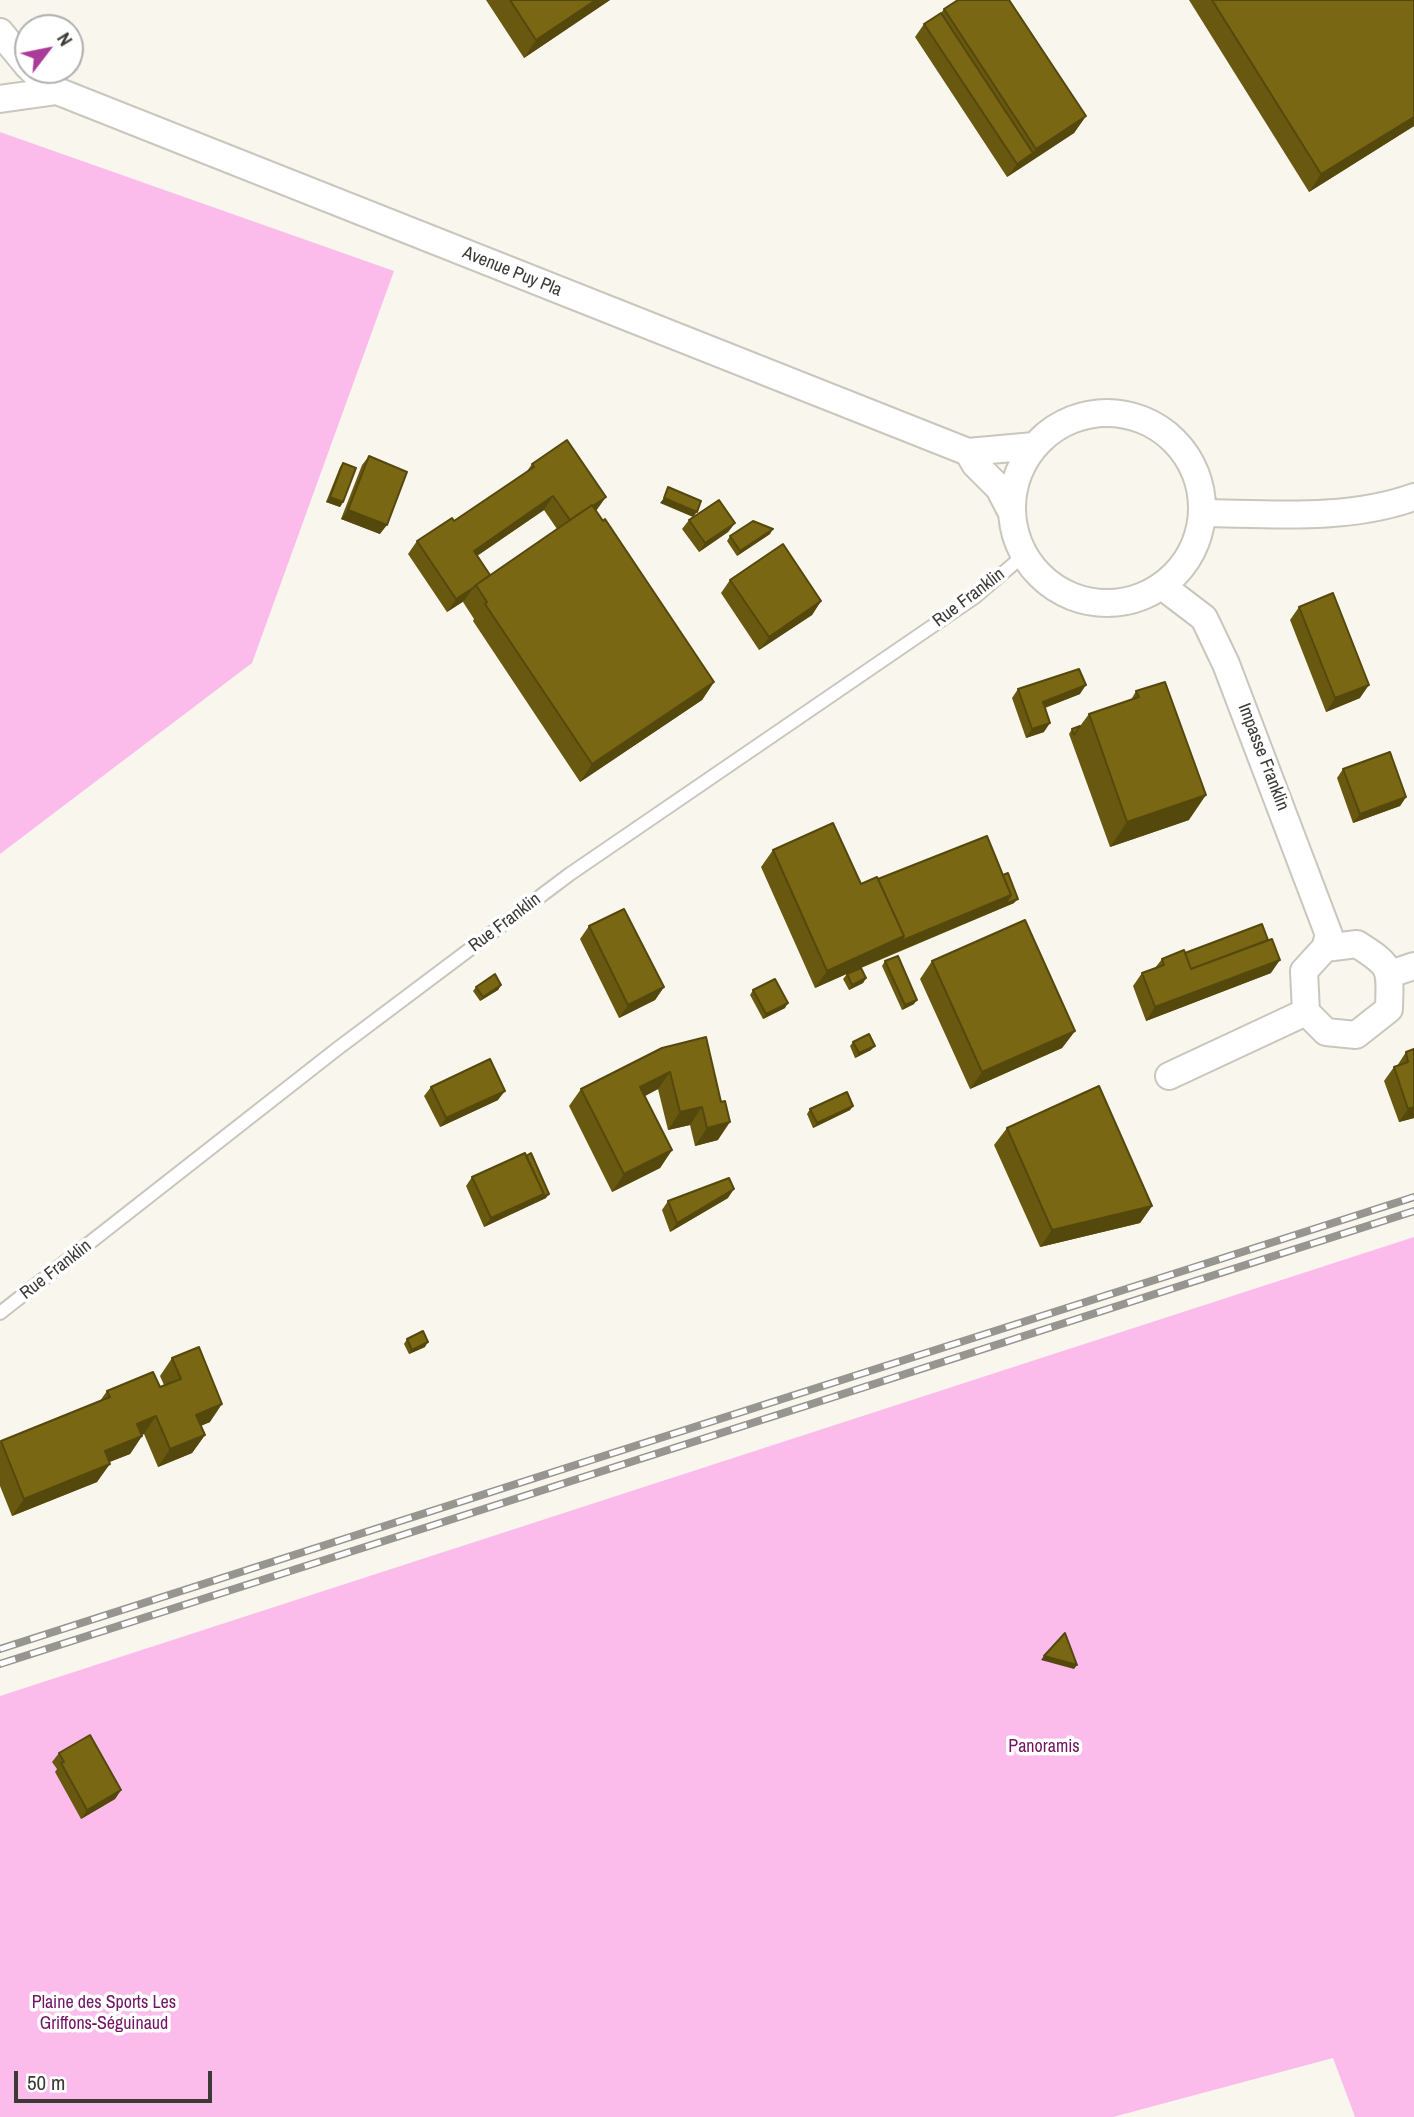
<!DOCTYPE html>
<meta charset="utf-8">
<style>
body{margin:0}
#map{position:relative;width:1414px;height:2117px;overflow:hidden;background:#f9f6ed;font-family:"Archivo Narrow",sans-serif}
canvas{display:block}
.north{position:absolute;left:14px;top:14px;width:70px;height:70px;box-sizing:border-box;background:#fff;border:2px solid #b1b0af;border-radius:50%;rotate:58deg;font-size:19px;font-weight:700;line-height:28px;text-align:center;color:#3b3a37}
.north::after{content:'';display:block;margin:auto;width:24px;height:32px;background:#ab3b98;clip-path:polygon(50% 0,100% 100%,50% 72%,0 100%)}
.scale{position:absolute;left:14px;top:2071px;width:198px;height:32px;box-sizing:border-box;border:4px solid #3b3a37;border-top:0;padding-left:9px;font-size:21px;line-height:24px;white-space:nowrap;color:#3b3a37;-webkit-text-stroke:5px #fff;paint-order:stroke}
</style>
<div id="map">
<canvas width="1414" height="2117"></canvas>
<div class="north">N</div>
<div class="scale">50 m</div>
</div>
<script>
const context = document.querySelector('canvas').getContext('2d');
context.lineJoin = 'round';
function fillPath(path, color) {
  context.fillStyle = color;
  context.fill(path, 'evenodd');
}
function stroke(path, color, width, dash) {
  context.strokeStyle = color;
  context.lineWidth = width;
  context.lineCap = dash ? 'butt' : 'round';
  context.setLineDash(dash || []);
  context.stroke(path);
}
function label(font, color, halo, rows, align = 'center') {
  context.font = font + ' "Archivo Narrow",sans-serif';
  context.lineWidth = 7;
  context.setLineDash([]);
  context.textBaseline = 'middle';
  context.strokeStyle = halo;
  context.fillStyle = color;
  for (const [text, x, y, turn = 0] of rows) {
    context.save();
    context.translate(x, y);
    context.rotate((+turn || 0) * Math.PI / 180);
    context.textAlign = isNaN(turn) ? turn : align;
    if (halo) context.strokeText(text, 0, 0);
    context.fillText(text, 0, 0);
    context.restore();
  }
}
fillPath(new Path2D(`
 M 0,132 L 394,271 L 252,663 L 0,854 Z
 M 1414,1237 L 1414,2117 L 1355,2117 L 1333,2058 L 1113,2117 L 0,2117 L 0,1696 Z`), '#fbbcec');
const service = new Path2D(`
 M 0,1313 L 337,1049 L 570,874 L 975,597 L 1024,555`);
const minor = new Path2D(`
 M 0,32 L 28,66
 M 32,70 L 57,91 L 968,452 L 1034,446
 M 0,99 L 57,91
 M1012 508a95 95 0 1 1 190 0a95 95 0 1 1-190 0Z
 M 968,452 L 975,464 L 999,488 L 1012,513
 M 1203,513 C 1272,514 1347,521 1414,497
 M 1162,586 L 1204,618 L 1226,664 L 1329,935 L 1325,948
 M 1357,944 C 1393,967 1390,967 1389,1009 L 1356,1035 L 1326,1032 L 1306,1012 L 1304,971 L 1325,948 Z
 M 1390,974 L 1414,966
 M 1169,1076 L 1306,1012`);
stroke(service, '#c8c6bd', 16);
stroke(minor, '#c8c6bd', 30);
stroke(service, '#fff', 12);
stroke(minor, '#fff', 26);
const rail = new Path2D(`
 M 0,1649 L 1414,1197
 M 0,1664 L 1414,1211`);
stroke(rail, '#97958f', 8);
stroke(rail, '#fff', 5, [16]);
fillPath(new Path2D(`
 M 486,0 L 610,0 L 524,58 Z
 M 1189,0 L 1414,0 L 1414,126 L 1309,192 Z
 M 944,9 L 1086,116 L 1074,133 L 1007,177 L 915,37 L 924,24 L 941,13 Z
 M 369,456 L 380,534 L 341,519 L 362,465 Z
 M 343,463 L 343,502 L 340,507 L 326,502 L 340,467 Z
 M 532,464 L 596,511 L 714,682 L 702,700 L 580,782 L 473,621 L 474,619 L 463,602 L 464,601 L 447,612 L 408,554 L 417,541 L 454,521 L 525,474 ZM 544,510 L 557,529 L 490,575 L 477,556 Z
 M 689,520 L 735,523 L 728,532 L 699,552 L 682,529 Z
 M 770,534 L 737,556 L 727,541 L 730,536 Z
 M 730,580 L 821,601 L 812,615 L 759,650 L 721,593 Z
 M 1299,607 L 1360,698 L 1326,712 L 1290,620 Z
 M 1018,689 L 1080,694 L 1045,708 L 1044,732 L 1026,738 L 1012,698 Z
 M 1136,691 L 1189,820 L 1110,847 L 1069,734 L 1072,729 L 1080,726 L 1089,714 L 1131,700 Z
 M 1343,769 L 1406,797 L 1400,806 L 1353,823 L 1337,778 Z
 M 773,850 L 861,884 L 878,879 L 1014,903 L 861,968 L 866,978 L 863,983 L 849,990 L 843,979 L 847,974 L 857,969 L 815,988 L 761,867 Z
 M 589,926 L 664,987 L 655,1000 L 619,1018 L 580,939 Z
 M 1185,953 L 1271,973 L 1146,1021 L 1133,986 L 1142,973 L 1155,968 L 1162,959 Z
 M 885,961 L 914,1004 L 902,1010 L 882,966 Z
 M 932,961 L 1075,1031 L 1062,1048 L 970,1089 L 920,979 Z
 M 501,985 L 498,990 L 480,1001 L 473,991 L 476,987 Z
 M 753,990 L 785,1008 L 763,1019 L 750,995 Z
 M 706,1037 L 718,1140 L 695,1146 L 690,1125 L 668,1130 L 658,1089 L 645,1096 L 672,1150 L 660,1168 L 612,1192 L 569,1106 L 581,1089 Z
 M 853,1042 L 871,1050 L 855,1058 L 850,1046 Z
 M 1414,1049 L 1414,1118 L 1399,1122 L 1384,1081 L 1394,1067 L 1397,1066 L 1406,1052 Z
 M 431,1087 L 498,1100 L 440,1127 L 424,1096 Z
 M 853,1106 L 850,1110 L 813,1128 L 807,1114 L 810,1109 Z
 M 1007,1128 L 1152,1206 L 1140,1223 L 1040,1247 L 994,1145 Z
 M 472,1177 L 546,1198 L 484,1227 L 466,1186 Z
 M 728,1198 L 670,1232 L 662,1210 L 668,1201 Z
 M 407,1339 L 425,1347 L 409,1354 L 404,1344 Z
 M 172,1358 L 210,1422 L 201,1426 L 205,1435 L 192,1453 L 158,1467 L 144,1434 L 142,1435 L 142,1436 L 130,1454 L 109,1462 L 97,1482 L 12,1516 L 0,1486 L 0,1442 L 1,1441 L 100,1401 L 107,1391 L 160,1387 L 164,1385 L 160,1376 Z
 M 59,1753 L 121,1790 L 115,1799 L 81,1819 L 55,1772 L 57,1769 L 52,1762 Z`), '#695910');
fillPath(new Path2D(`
 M 596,0 L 610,0 L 524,58 L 536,40 Z
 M 1086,116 L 1074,133 L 1007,177 L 1017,164 L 1033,153 L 1036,149 Z
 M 1414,117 L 1414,126 L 1309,192 L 1321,174 Z
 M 553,496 L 544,510 L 465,564 L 474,551 Z
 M 330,497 L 343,502 L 340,507 L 326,502 Z
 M 606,497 L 596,511 L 571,521 Z
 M 664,498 L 697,512 L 693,517 L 660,503 Z
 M 348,510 L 387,525 L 380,534 L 341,519 Z
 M 735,523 L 728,532 L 699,552 L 705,543 Z
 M 773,529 L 770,534 L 737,556 L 740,551 Z
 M 473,588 L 464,601 L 447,612 L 456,599 Z
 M 821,601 L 812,615 L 759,650 L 769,637 Z
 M 714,682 L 702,700 L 580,782 L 592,764 Z
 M 1086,685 L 1080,694 L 1036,711 L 1043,702 Z
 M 1369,685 L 1360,698 L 1326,712 L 1335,698 Z
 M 1050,723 L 1044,732 L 1026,738 L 1032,729 Z
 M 1206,795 L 1189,820 L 1110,847 L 1127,822 Z
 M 1406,797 L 1400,806 L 1353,823 L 1360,814 Z
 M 1011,895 L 1018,899 L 1014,903 L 892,954 L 901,941 Z
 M 904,936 L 892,954 L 815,988 L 827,971 Z
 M 1280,960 L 1271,973 L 1146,1021 L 1155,1007 Z
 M 866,978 L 863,983 L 849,990 L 852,985 Z
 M 501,985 L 498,990 L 480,1001 L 483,997 Z
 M 664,987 L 655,1000 L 619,1018 L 628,1005 Z
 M 917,1000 L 914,1004 L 902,1010 L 905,1005 Z
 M 788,1003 L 785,1008 L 763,1019 L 766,1014 Z
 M 1075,1031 L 1062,1048 L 970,1089 L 982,1072 Z
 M 875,1046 L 871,1050 L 855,1058 L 859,1053 Z
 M 670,1072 L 658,1089 L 628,1105 L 640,1087 Z
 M 505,1091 L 498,1100 L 440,1127 L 446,1118 Z
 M 853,1106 L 850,1110 L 813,1128 L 817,1123 Z
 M 702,1107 L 690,1125 L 668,1130 L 680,1112 Z
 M 1414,1107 L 1414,1118 L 1399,1122 L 1408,1109 Z
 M 730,1122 L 718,1140 L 695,1146 L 707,1128 Z
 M 672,1150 L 660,1168 L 612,1192 L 624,1174 Z
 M 734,1189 L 728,1198 L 670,1232 L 677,1223 Z
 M 544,1194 L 549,1194 L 546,1198 L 484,1227 L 491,1218 Z
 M 1152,1206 L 1140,1223 L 1040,1247 L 1052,1230 Z
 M 428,1342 L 425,1347 L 409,1354 L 412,1350 Z
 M 222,1404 L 210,1422 L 184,1432 L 196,1415 Z
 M 156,1416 L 144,1434 L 125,1441 L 137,1424 Z
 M 205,1435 L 192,1453 L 158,1467 L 170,1449 Z
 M 142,1436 L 130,1454 L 92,1469 L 105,1451 Z
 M 110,1464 L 97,1482 L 12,1516 L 24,1499 Z
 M 1044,1656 L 1077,1665 L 1074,1669 L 1041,1660 Z
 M 121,1790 L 115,1799 L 81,1819 L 87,1810 Z`), '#55480d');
const building = new Path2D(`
 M 510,0 L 596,0 L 536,40 Z
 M 958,0 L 1009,0 L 1086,116 L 1036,149 L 944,9 Z
 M 1212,0 L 1414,0 L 1414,117 L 1321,174 Z
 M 941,13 L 1033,153 L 1017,164 L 924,24 Z
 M 567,440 L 606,497 L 593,506 L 592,505 L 570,520 L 553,496 L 474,551 L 490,575 L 476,585 L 473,588 L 456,599 L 417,541 L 452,518 L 454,521 L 534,467 L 532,464 Z
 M 369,456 L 407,472 L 387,525 L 348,510 Z
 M 343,463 L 356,468 L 343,502 L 330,497 Z
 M 668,487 L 701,501 L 697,512 L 664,498 Z
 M 719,500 L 735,523 L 705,543 L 689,520 Z
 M 592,505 L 603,521 L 605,519 L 714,682 L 592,764 L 485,604 L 487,602 L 476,585 Z
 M 753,521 L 773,529 L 740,551 L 730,536 Z
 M 783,544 L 821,601 L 769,637 L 730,580 Z
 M 1333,593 L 1369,685 L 1335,698 L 1299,607 Z
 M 1079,669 L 1086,685 L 1043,702 L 1050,723 L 1032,729 L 1018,689 Z
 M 1165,682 L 1206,795 L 1127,822 L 1089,714 L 1139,697 L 1136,691 Z
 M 1080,726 L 1074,735 L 1072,729 Z
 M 1390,752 L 1406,797 L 1360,814 L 1343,769 Z
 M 833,823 L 861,884 L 877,877 L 904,936 L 827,971 L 773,850 Z
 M 987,836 L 1011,895 L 901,941 L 904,936 L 878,879 Z
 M 1008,873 L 1018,899 L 1005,904 L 1011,895 L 1003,875 Z
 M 624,909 L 664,987 L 628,1005 L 589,926 Z
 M 1025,920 L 1075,1031 L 982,1072 L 932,961 Z
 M 1262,924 L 1268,940 L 1191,969 L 1185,953 Z
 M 1272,939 L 1280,960 L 1155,1007 L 1142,973 L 1164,965 L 1162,959 L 1184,950 L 1191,969 Z
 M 898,956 L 917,1000 L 905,1005 L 885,961 Z
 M 861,968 L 866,978 L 852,985 L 847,974 Z
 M 495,974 L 501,985 L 483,997 L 476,987 Z
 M 775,979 L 788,1003 L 766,1014 L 753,990 Z
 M 869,1034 L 875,1046 L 859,1053 L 853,1042 Z
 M 706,1037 L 721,1102 L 725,1101 L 730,1122 L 707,1128 L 702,1107 L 680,1112 L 670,1072 L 640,1087 L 672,1150 L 624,1174 L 581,1089 L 662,1048 Z
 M 1414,1049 L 1414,1107 L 1408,1109 L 1394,1067 L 1408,1062 L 1406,1052 Z
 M 490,1059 L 505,1091 L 446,1118 L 431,1087 Z
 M 1099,1086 L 1152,1206 L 1052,1230 L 1007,1128 Z
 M 847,1092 L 853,1106 L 817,1123 L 810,1109 Z
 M 525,1153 L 544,1194 L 491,1218 L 472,1177 Z
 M 531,1153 L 549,1194 L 541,1198 L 544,1194 L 526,1156 Z
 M 729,1178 L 734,1189 L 677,1223 L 668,1201 Z
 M 423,1331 L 428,1342 L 412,1350 L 407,1339 Z
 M 199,1347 L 222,1404 L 196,1415 L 205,1435 L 170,1449 L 156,1416 L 137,1424 L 142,1436 L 105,1451 L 110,1464 L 24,1499 L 1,1441 L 110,1397 L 107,1391 L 153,1372 L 160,1387 L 181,1379 L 172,1358 Z
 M 1065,1633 L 1077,1665 L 1044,1656 Z
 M 90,1735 L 121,1790 L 87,1810 L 61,1763 L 64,1762 L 59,1753 Z`);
fillPath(building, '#7a6713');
stroke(building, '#55480d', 2);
label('18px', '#3b3a37', '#fff', [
 ["Avenue Puy Pla",512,272,22],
 ["Rue Franklin",969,598,-37],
 ["Impasse Franklin",1263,757,69],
 ["Rue Franklin",505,923,-37],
 ["Rue Franklin",56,1270,-38]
]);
label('18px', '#711263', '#fff', [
 ["Panoramis",1044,1747],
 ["Plaine des Sports Les",104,2003],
 ["Griffons-Séguinaud",104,2024]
]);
</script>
